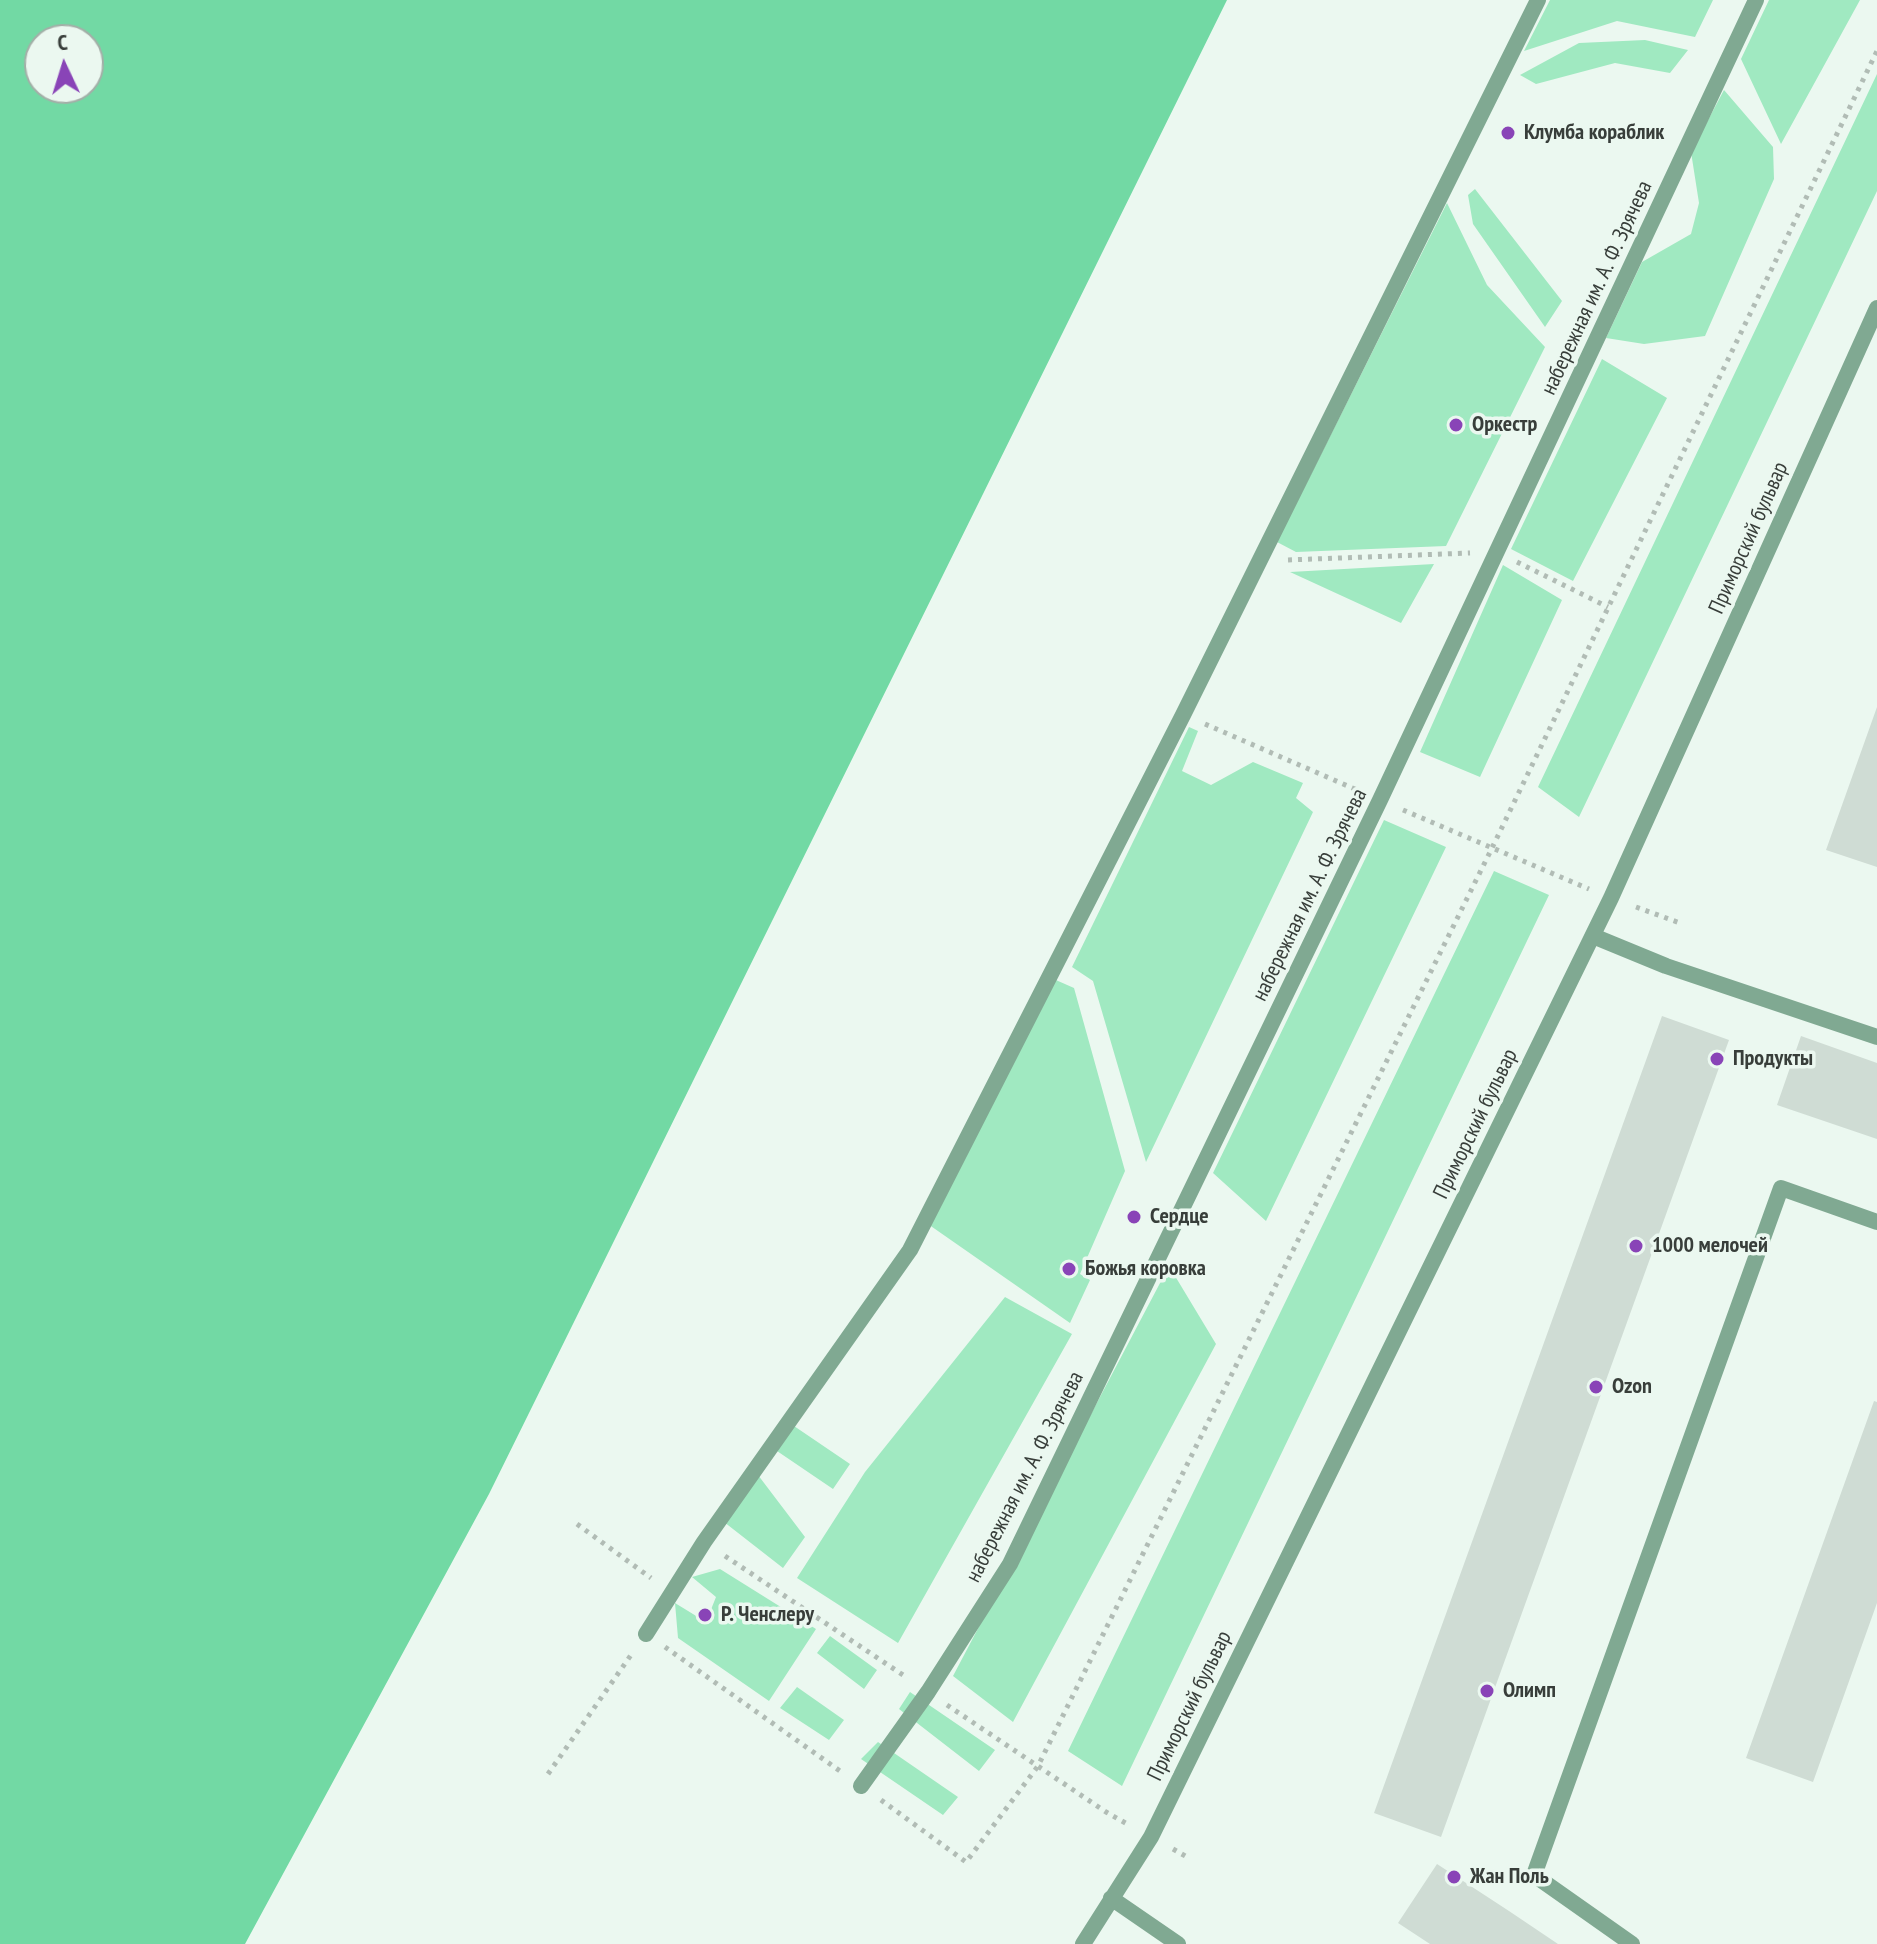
<!DOCTYPE html>
<meta charset="utf-8">
<style>
body{margin:0}
#map{position:relative;width:1877px;height:1944px;overflow:hidden;background:#ebf8f0;font-family:"PT Sans Narrow",sans-serif}
canvas{display:block}
.north{position:absolute;left:24px;top:24px;width:80px;height:80px;box-sizing:border-box;background:#ebf8f0;border:2px solid #a3aea7;border-radius:50%;rotate:356deg;font-size:22px;font-weight:700;line-height:32px;text-align:center;color:#383e3a}
.north::after{content:'';display:block;margin:auto;width:28px;height:36px;background:#8944b7;clip-path:polygon(50% 0,100% 100%,50% 72%,0 100%)}
</style>
<div id="map">
<canvas width="1877" height="1944"></canvas>
<div class="north">С</div>
</div>
<script>
const context = document.querySelector('canvas').getContext('2d');
context.lineJoin = 'round';
function fillPath(path, color) {
  context.fillStyle = color;
  context.fill(path, 'evenodd');
}
function stroke(path, color, width, dash) {
  context.strokeStyle = color;
  context.lineWidth = width;
  context.lineCap = dash ? 'butt' : 'round';
  context.setLineDash(dash || []);
  context.stroke(path);
}
function label(font, color, halo, rows, align = 'center') {
  context.font = font + ' "PT Sans Narrow",sans-serif';
  context.lineWidth = 7;
  context.setLineDash([]);
  context.textBaseline = 'middle';
  context.strokeStyle = halo;
  context.fillStyle = color;
  for (const [text, x, y, turn = 0] of rows) {
    context.save();
    context.translate(x, y);
    context.rotate((+turn || 0) * Math.PI / 180);
    context.textAlign = isNaN(turn) ? turn : align;
    if (halo) context.strokeText(text, 0, 0);
    context.fillText(text, 0, 0);
    context.restore();
  }
}
fillPath(new Path2D(`
 M 1550,0 L 1713,0 L 1695,37 L 1617,21 L 1524,51 Z
 M 1769,0 L 1860,0 L 1781,144 L 1741,59 Z
 M 1645,40 L 1688,50 L 1670,73 L 1615,63 L 1536,84 L 1520,75 L 1579,43 Z
 M 1877,74 L 1877,191 L 1579,817 L 1538,787 Z
 M 1724,90 L 1773,147 L 1774,179 L 1705,336 L 1644,344 L 1606,338 L 1642,262 L 1691,234 L 1699,203 L 1691,152 Z
 M 1475,189 L 1562,301 L 1545,327 L 1473,224 L 1468,195 Z
 M 1447,203 L 1487,285 L 1545,347 L 1446,546 L 1296,552 L 1277,542 Z
 M 1602,359 L 1667,398 L 1573,581 L 1511,549 Z
 M 1434,564 L 1401,623 L 1290,572 Z
 M 1503,565 L 1562,600 L 1480,777 L 1420,752 Z
 M 1189,727 L 1198,731 L 1182,771 L 1211,785 L 1253,762 L 1303,783 L 1296,798 L 1313,812 L 1146,1162 L 1093,981 L 1072,967 Z
 M 1384,820 L 1446,847 L 1266,1221 L 1213,1173 Z
 M 1494,871 L 1549,895 L 1122,1786 L 1068,1751 Z
 M 1049,977 L 1074,988 L 1125,1171 L 1080,1274 L 1090,1280 L 1070,1323 L 925,1222 Z
 M 1169,1266 L 1216,1344 L 1013,1722 L 953,1676 Z
 M 1005,1297 L 1072,1334 L 898,1643 L 797,1578 L 865,1472 Z
 M 794,1426 L 850,1464 L 833,1489 L 777,1451 Z
 M 758,1475 L 805,1537 L 783,1568 L 724,1522 Z
 M 720,1569 L 816,1629 L 769,1701 L 678,1638 L 675,1603 L 706,1622 L 716,1597 L 692,1577 Z
 M 830,1636 L 877,1670 L 864,1689 L 817,1653 Z
 M 797,1687 L 844,1720 L 829,1740 L 780,1708 Z
 M 910,1692 L 995,1750 L 979,1771 L 899,1709 Z
 M 878,1742 L 958,1797 L 943,1815 L 861,1759 Z`), '#a0e9c1');
fillPath(new Path2D(`
 M 0,0 L 1227,0 L 489,1494 L 245,1944 L 0,1944 ZM 88,40 L 88,88 L 40,88 L 40,40 Z`), '#72d9a4');
fillPath(new Path2D(`
 M 1877,707 L 1877,867 L 1826,850 Z
 M 1662,1016 L 1729,1040 L 1441,1837 L 1374,1813 Z
 M 1801,1036 L 1877,1063 L 1877,1139 L 1777,1105 Z
 M 1874,1401 L 1877,1402 L 1877,1603 L 1813,1782 L 1746,1758 Z
 M 1437,1864 L 1509,1911 L 1558,1944 L 1430,1944 L 1398,1923 Z`), '#cfdcd4');
stroke(new Path2D(`
 M 1288,560 L 1470,553
 M 1517,562 L 1608,607
 M 1205,724 L 1357,790
 M 1403,810 L 1589,889
 M 1636,907 L 1680,923
 M 577,1524 L 651,1578
 M 725,1556 L 906,1677
 M 665,1647 L 840,1771
 M 947,1705 L 1106,1812 L 1129,1825
 M 548,1774 L 631,1655
 M 881,1800 L 966,1862 L 1038,1766 L 1492,848 L 1877,51
 M 1173,1849 L 1187,1857`), '#b1bcb5', 5, [4, 6]);
stroke(new Path2D(`
 M 1593,936 L 1666,966 L 1877,1037
 M 1632,1944 L 1534,1875 L 1781,1188 L 1877,1222`), '#80a992', 16);
stroke(new Path2D(`
 M 646,1634 L 704,1542 L 910,1250 L 1183,715 L 1538,0
 M 861,1786 L 928,1692 L 1010,1564 L 1380,800 L 1756,0
 M 1111,1898 L 1178,1944
 M 1083,1944 L 1151,1837 L 1611,898 L 1877,308`), '#80a992', 16);
for (const [x, y, r, color] of [
 [1508,133,8,"#8944b7"],
 [1456,425,8,"#8944b7"],
 [1717,1059,8,"#8944b7"],
 [1134,1217,8,"#8944b7"],
 [1636,1246,8,"#8944b7"],
 [1069,1269,8,"#8944b7"],
 [1596,1387,8,"#8944b7"],
 [705,1615,8,"#8944b7"],
 [1487,1691,8,"#8944b7"],
 [1454,1877,8,"#8944b7"]
]) {
  const dot = new Path2D();
  dot.arc(x, y, r, 0, 2 * Math.PI);
  context.fillStyle = color;
  context.fill(dot);
  stroke(dot, '#ebf8f0', 3);
}
label('bold 22px', '#383e3a', '#ebf8f0', [
 ["Клумба кораблик",1524,133],
 ["Оркестр",1472,425],
 ["Продукты",1733,1059],
 ["Сердце",1150,1217],
 ["1000 мелочей",1652,1246],
 ["Божья коровка",1085,1269],
 ["Ozon",1612,1387],
 ["Р. Ченслеру",721,1615],
 ["Олимп",1503,1691],
 ["Жан Поль",1470,1877]
], 'left');
label('22px', '#383e3a', '#ebf8f0', [
 ["набережная им. А. Ф. Зрячева",1597,288,-65],
 ["Приморский бульвар",1749,538,-66],
 ["набережная им. А. Ф. Зрячева",1310,895,-64],
 ["Приморский бульвар",1476,1124,-64],
 ["набережная им. А. Ф. Зрячева",1025,1477,-63],
 ["Приморский бульвар",1190,1706,-64]
]);
</script>
